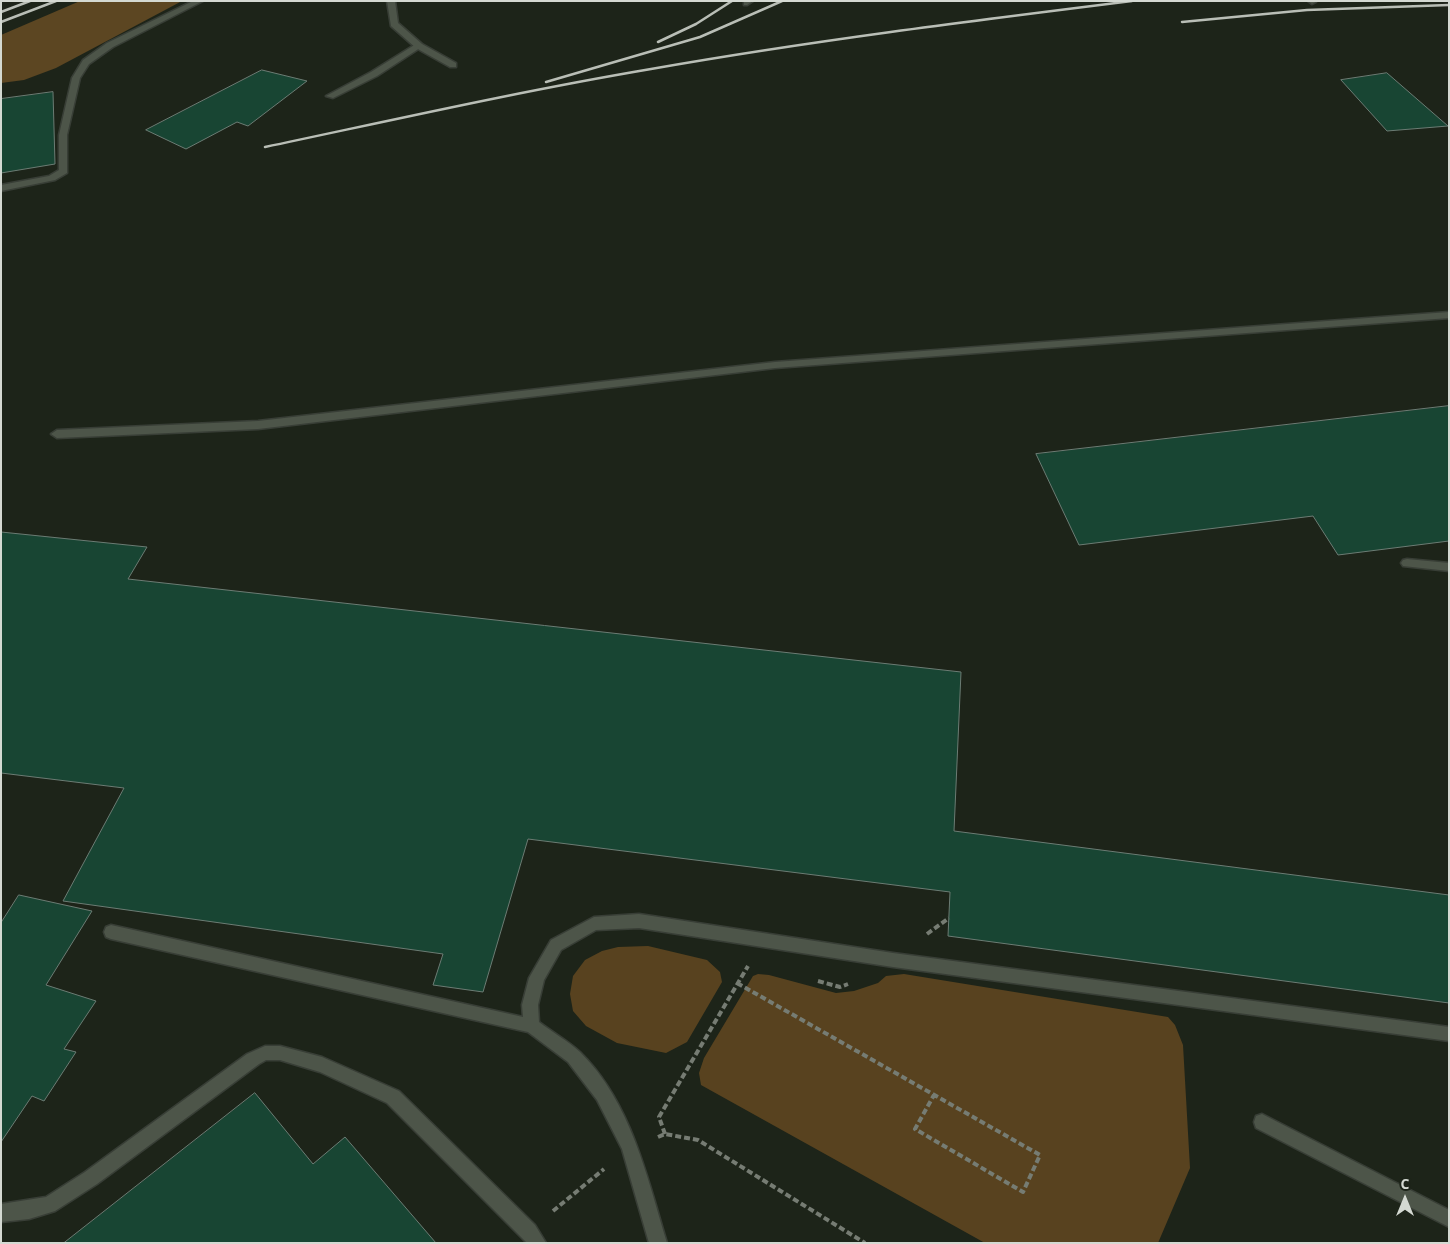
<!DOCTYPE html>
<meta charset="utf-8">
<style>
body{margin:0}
#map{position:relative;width:1450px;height:1244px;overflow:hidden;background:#1d2419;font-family:"Open Sans",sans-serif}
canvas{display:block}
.frame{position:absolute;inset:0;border:2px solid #d4d9d2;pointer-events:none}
.north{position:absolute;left:1380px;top:1174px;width:50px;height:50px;-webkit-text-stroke:4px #1d2419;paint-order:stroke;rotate:0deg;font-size:14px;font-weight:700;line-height:20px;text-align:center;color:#d4d9d2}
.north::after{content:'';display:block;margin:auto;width:18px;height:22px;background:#d4d9d2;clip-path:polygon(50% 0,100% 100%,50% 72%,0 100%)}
</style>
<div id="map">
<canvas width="1450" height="1244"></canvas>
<div class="frame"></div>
<div class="north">С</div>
</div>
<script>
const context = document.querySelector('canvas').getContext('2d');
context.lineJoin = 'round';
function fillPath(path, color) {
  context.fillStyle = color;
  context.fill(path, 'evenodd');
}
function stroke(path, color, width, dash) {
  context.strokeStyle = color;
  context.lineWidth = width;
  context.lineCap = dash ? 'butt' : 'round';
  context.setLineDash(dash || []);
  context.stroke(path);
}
fillPath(new Path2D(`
 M 648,946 L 707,960 L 720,972 L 722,982 L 687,1042 L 666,1053 L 617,1043 L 586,1026 L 573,1011 L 570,994 L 573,976 L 585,960 L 602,951 L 618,947 Z
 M 758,974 L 769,975 L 836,993 L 854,991 L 878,983 L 886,976 L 904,974 L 1168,1017 L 1175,1025 L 1183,1045 L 1190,1168 L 1158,1243 L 985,1243 L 701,1085 L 699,1073 L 704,1058 L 753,976 Z`), '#58421f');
fillPath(new Path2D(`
 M 80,1 L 182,1 L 56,68 L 24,80 L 1,83 L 1,35 Z`), '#5c4622');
const building = new Path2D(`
 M 262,70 L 307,81 L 248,126 L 237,122 L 186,149 L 146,130 Z
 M 1387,73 L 1448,126 L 1387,131 L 1341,80 Z
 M 53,92 L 55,164 L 1,173 L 1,99 Z
 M 1449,406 L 1449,541 L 1338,555 L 1313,516 L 1079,545 L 1036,454 Z
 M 1,532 L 147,547 L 128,579 L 961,672 L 954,831 L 1449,895 L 1449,1003 L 948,936 L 950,892 L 528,839 L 483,992 L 433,985 L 443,954 L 63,901 L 124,788 L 1,773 Z
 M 19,895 L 92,911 L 46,985 L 96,1001 L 64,1049 L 76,1052 L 44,1101 L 32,1096 L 1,1142 L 1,923 Z
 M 255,1093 L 313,1164 L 345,1137 L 436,1243 L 64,1243 Z`);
fillPath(building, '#184533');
stroke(building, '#6c7c74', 1);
const lane = new Path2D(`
 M 193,1 L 203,1 L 113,47 L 89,64 L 80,78 L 67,135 L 67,173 L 55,180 L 1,191 L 1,185 L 49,176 L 59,170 L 59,135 L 72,78 L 83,60 L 107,43 Z
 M 744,1 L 753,1 L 747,5 L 744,5 Z
 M 1308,1 L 1316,1 L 1316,2 L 1312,4 Z
 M 416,44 L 423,46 L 377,76 L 333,98 L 326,96 L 371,72 Z
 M 1449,312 L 1449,318 L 775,368 L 258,429 L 57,438 L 51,434 L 57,430 L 258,421 L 775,362 Z
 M 1407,559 L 1449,563 L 1449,571 L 1403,566 L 1401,563 L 1403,560 Z
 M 639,914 L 893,953 L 1449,1027 L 1449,1041 L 893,967 L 639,928 L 596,930 L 561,950 L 544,980 L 538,1005 L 539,1022 C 552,1032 568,1041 580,1052 C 631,1102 647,1177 667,1243 L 649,1243 L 622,1149 L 597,1100 L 568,1062 L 528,1032 L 111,939 L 106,937 L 104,932 L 106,927 L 111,925 L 523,1017 L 522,1005 L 529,978 L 551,940 L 594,917 Z
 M 265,1046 L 280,1046 L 322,1057 L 399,1091 L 535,1225 L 546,1243 L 527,1243 L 387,1103 L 320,1072 L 280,1060 L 266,1060 L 259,1064 L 97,1184 L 55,1211 L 29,1219 L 1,1222 L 1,1204 L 46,1197 L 85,1172 L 247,1054 Z
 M 1262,1114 L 1449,1210 L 1449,1227 L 1256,1128 L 1254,1122 L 1256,1116 Z`);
const street = new Path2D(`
 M 387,1 L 395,1 L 398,23 L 422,44 L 456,63 L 456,67 L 450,67 L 416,48 L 391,26 Z`);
stroke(lane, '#383e36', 3);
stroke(street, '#383e36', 3);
stroke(new Path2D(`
 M 927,934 L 949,918
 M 818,981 L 840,987 L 848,984
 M 737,983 L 1040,1155 L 1023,1192 L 915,1129 L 934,1095
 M 665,1134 L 659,1117 L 748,966
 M 658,1137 L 665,1134 L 698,1140 L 865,1243
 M 553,1211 L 604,1169`), '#767c73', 4, [6, 3]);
fillPath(lane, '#4d5549');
fillPath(street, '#4d5549');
stroke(new Path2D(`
 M 1,12 L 30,1
 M 1,22 L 56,1
 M 1182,22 L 1307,10 L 1449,5
 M 658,42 L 696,24 L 732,1
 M 546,82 L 700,37 L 782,1
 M 265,147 C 393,120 521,91 651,69 C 810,41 971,21 1132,1`), '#b9beb6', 2.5);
</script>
